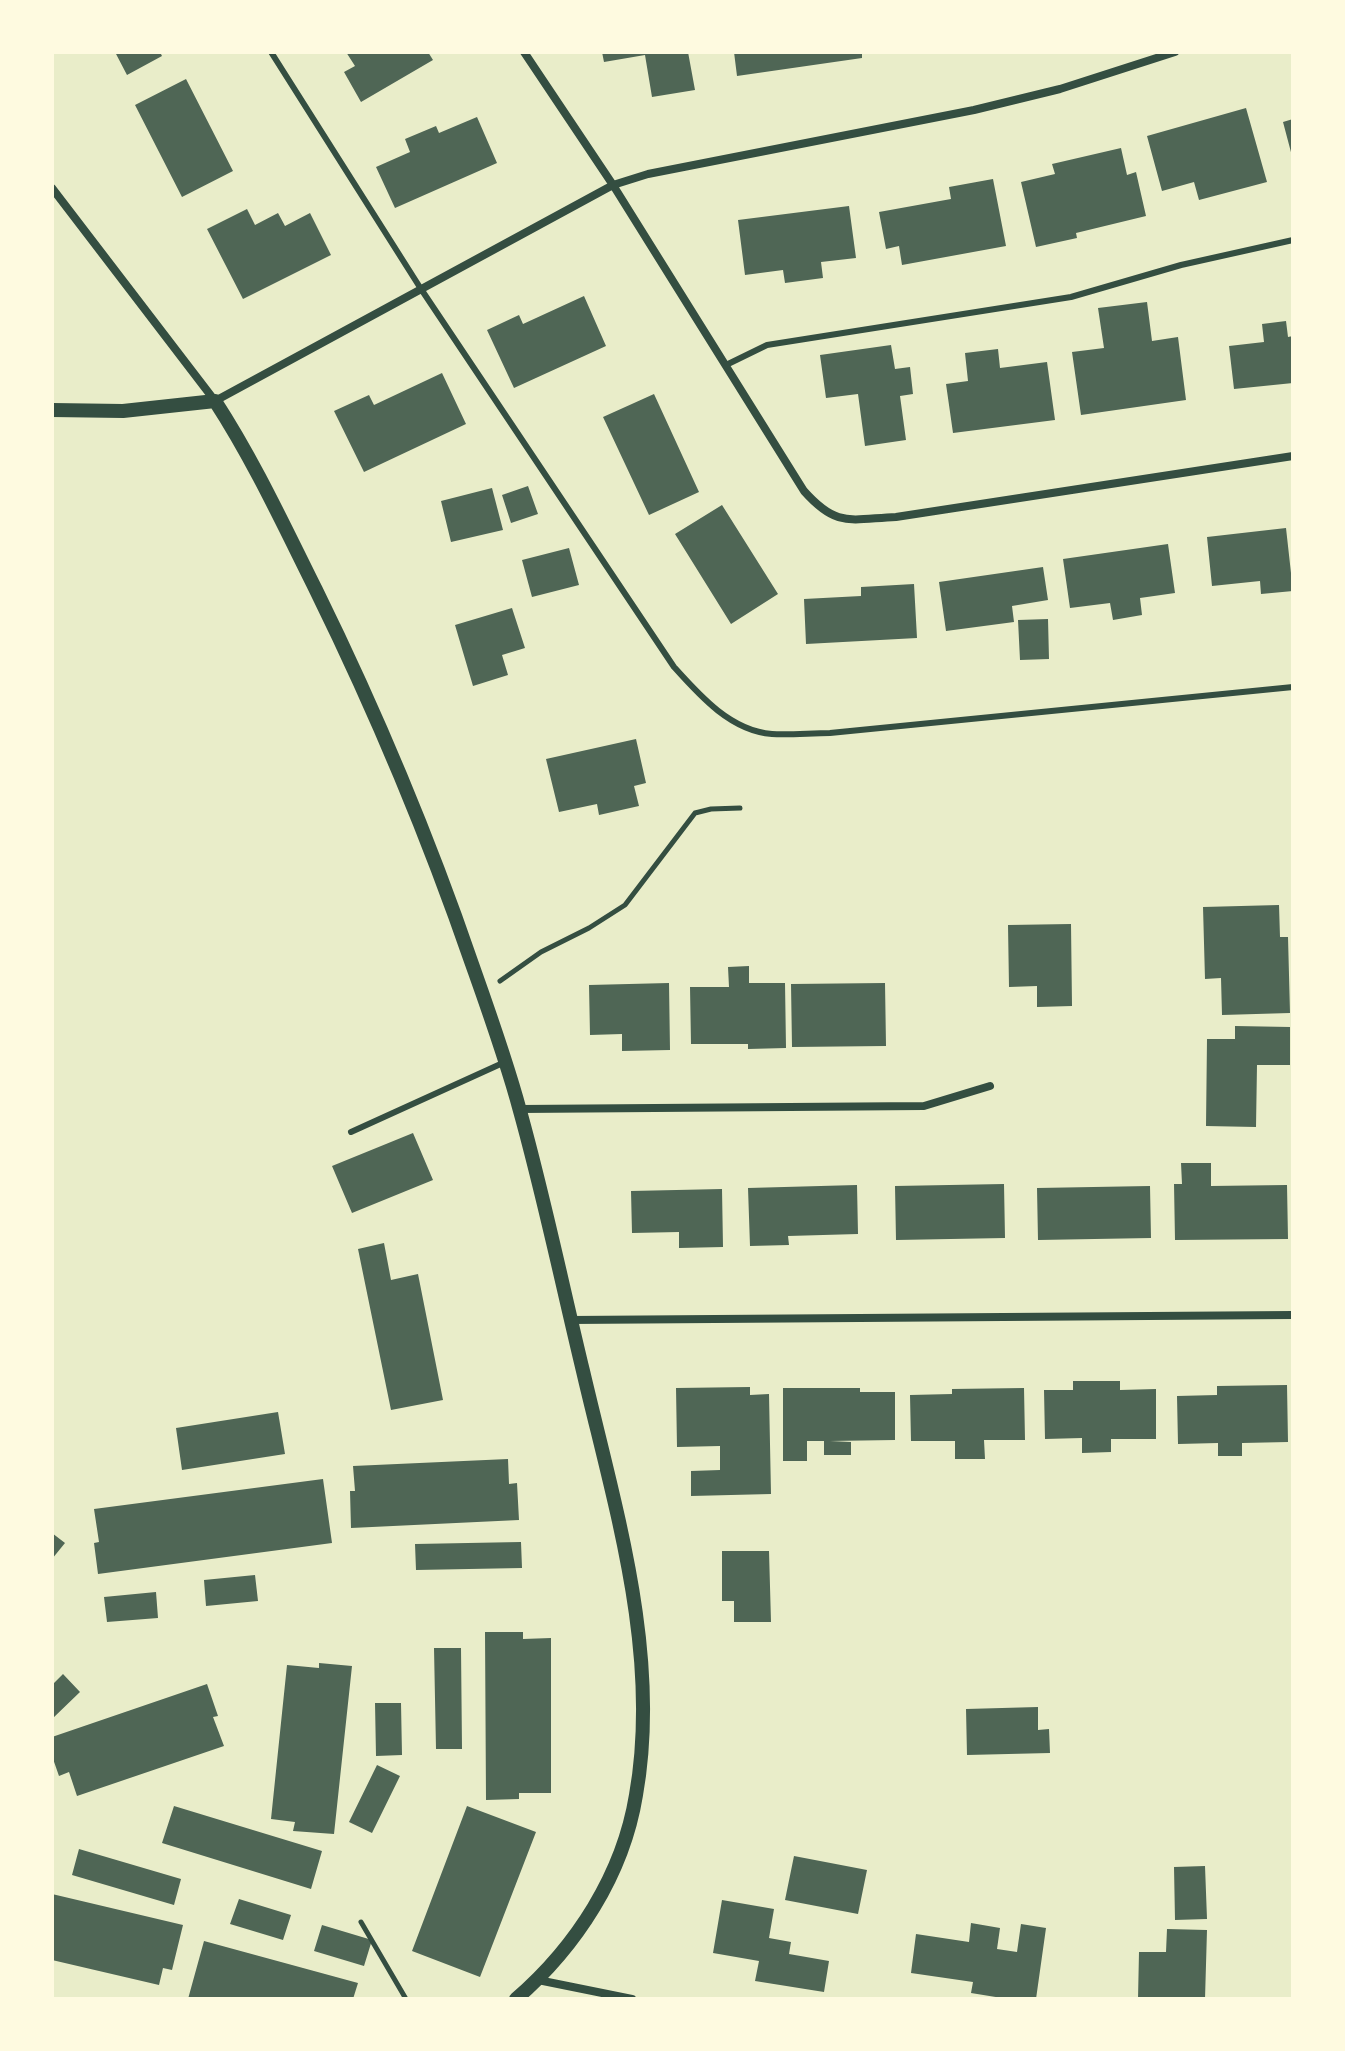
<!DOCTYPE html>
<style>
body{margin:0}
#map{position:relative;width:1345px;height:2051px;overflow:hidden;background:#e9edc9;font-family:"Public Sans",sans-serif}
canvas{display:block}
.frame{position:absolute;inset:0;border:54px solid #fefae0;pointer-events:none}
</style>
<div id="map">
<canvas width="1345" height="2051"></canvas>
<div class="frame"></div>
</div>
<script>
const context = document.querySelector('canvas').getContext('2d');
context.lineJoin = 'round';
function fillPath(path, color) {
  context.fillStyle = color;
  context.fill(path, 'evenodd');
}
function stroke(path, color, width, dash) {
  context.strokeStyle = color;
  context.lineWidth = width;
  context.lineCap = dash ? 'butt' : 'round';
  context.setLineDash(dash || []);
  context.stroke(path);
}
fillPath(new Path2D(`
 M 115,52 L 160,52 L 162,56 L 127,75 Z
 M 346,52 L 428,52 L 433,60 L 361,102 L 344,72 L 355,66 Z
 M 602,52 L 688,52 L 695,90 L 652,97 L 645,55 L 604,62 Z
 M 734,52 L 862,52 L 862,58 L 737,76 Z
 M 186,79 L 233,171 L 182,197 L 135,105 Z
 M 1246,108 L 1267,182 L 1199,200 L 1194,182 L 1162,191 L 1147,136 Z
 M 477,117 L 497,163 L 395,208 L 376,167 L 410,152 L 405,139 L 436,126 L 439,133 Z
 M 1293,119 L 1293,156 L 1292,156 L 1283,122 Z
 M 1121,148 L 1127,175 L 1136,172 L 1146,216 L 1076,233 L 1077,238 L 1036,247 L 1021,182 L 1055,174 L 1052,164 Z
 M 993,179 L 1006,246 L 902,265 L 899,246 L 886,249 L 879,212 L 951,199 L 949,187 Z
 M 849,206 L 856,258 L 821,262 L 823,278 L 785,283 L 783,270 L 745,275 L 738,220 Z
 M 247,209 L 255,225 L 278,213 L 285,226 L 310,213 L 331,255 L 243,299 L 207,229 Z
 M 584,296 L 606,346 L 514,388 L 487,330 L 519,315 L 523,324 Z
 M 1147,302 L 1152,341 L 1178,337 L 1186,400 L 1081,415 L 1072,352 L 1104,348 L 1098,308 Z
 M 1286,321 L 1288,337 L 1293,336 L 1293,383 L 1234,389 L 1229,346 L 1264,342 L 1262,324 Z
 M 891,345 L 895,369 L 910,367 L 913,394 L 900,396 L 906,440 L 865,446 L 858,394 L 826,398 L 820,355 Z
 M 998,349 L 1000,368 L 1047,362 L 1055,420 L 953,433 L 946,384 L 968,381 L 965,353 Z
 M 442,373 L 466,424 L 364,472 L 334,411 L 369,395 L 374,405 Z
 M 654,394 L 699,492 L 649,515 L 603,417 Z
 M 528,486 L 538,514 L 511,523 L 502,495 Z
 M 492,488 L 503,530 L 451,542 L 441,501 Z
 M 722,505 L 778,594 L 731,624 L 675,534 Z
 M 1286,528 L 1293,591 L 1261,594 L 1260,581 L 1212,586 L 1207,537 Z
 M 1168,544 L 1175,593 L 1140,598 L 1142,615 L 1113,620 L 1110,603 L 1070,608 L 1063,559 Z
 M 569,548 L 579,585 L 532,597 L 522,560 Z
 M 1043,567 L 1048,600 L 1012,606 L 1014,622 L 946,631 L 939,582 Z
 M 914,584 L 917,638 L 806,644 L 804,599 L 861,596 L 861,587 Z
 M 512,608 L 525,648 L 502,655 L 508,675 L 473,686 L 455,625 Z
 M 1048,619 L 1049,659 L 1020,660 L 1018,620 Z
 M 636,739 L 646,783 L 634,786 L 639,806 L 599,815 L 597,804 L 559,812 L 546,759 Z
 M 1279,905 L 1280,937 L 1288,937 L 1290,1013 L 1222,1015 L 1221,978 L 1205,979 L 1203,907 Z
 M 1071,924 L 1072,1006 L 1037,1007 L 1037,986 L 1009,987 L 1008,925 Z
 M 749,966 L 749,983 L 785,983 L 786,1048 L 748,1049 L 748,1044 L 691,1044 L 690,987 L 729,987 L 728,967 Z
 M 669,983 L 670,1050 L 622,1051 L 622,1034 L 590,1035 L 589,985 Z
 M 885,983 L 886,1046 L 792,1047 L 791,984 Z
 M 1235,1026 L 1290,1027 L 1290,1065 L 1257,1065 L 1256,1127 L 1206,1126 L 1207,1039 L 1235,1039 Z
 M 413,1133 L 433,1180 L 352,1213 L 332,1166 Z
 M 1181,1163 L 1211,1163 L 1211,1186 L 1287,1185 L 1288,1239 L 1175,1240 L 1174,1184 L 1182,1184 Z
 M 1004,1184 L 1005,1238 L 896,1240 L 895,1186 Z
 M 857,1185 L 858,1234 L 788,1236 L 789,1245 L 750,1246 L 748,1188 Z
 M 1150,1186 L 1151,1238 L 1038,1240 L 1037,1188 Z
 M 722,1189 L 723,1247 L 679,1248 L 679,1232 L 632,1233 L 631,1191 Z
 M 384,1243 L 391,1280 L 418,1274 L 443,1400 L 391,1410 L 358,1249 Z
 M 1073,1381 L 1120,1381 L 1120,1390 L 1156,1389 L 1156,1439 L 1111,1439 L 1111,1452 L 1082,1453 L 1082,1438 L 1045,1439 L 1044,1390 L 1073,1390 Z
 M 1287,1385 L 1288,1442 L 1242,1443 L 1242,1456 L 1218,1456 L 1218,1443 L 1178,1444 L 1177,1396 L 1217,1395 L 1217,1386 Z
 M 750,1387 L 750,1395 L 769,1394 L 771,1494 L 691,1496 L 691,1471 L 720,1470 L 720,1446 L 677,1447 L 676,1388 Z
 M 783,1388 L 860,1388 L 860,1392 L 895,1392 L 895,1440 L 830,1441 L 851,1442 L 851,1455 L 824,1455 L 824,1441 L 807,1441 L 807,1461 L 783,1461 Z
 M 1024,1388 L 1025,1440 L 984,1440 L 985,1459 L 955,1459 L 955,1441 L 911,1441 L 910,1395 L 952,1394 L 952,1389 Z
 M 278,1412 L 285,1454 L 182,1470 L 176,1428 Z
 M 508,1459 L 509,1484 L 517,1483 L 519,1520 L 351,1528 L 350,1491 L 355,1491 L 353,1466 Z
 M 323,1479 L 332,1543 L 98,1574 L 94,1543 L 99,1542 L 94,1509 Z
 M 52,1533 L 65,1543 L 52,1559 Z
 M 521,1542 L 522,1568 L 416,1570 L 415,1544 Z
 M 722,1551 L 769,1551 L 771,1622 L 734,1622 L 734,1601 L 722,1601 Z
 M 255,1575 L 258,1601 L 206,1606 L 204,1580 Z
 M 156,1592 L 158,1618 L 107,1622 L 104,1597 Z
 M 485,1632 L 523,1632 L 523,1639 L 551,1638 L 551,1793 L 519,1793 L 519,1799 L 486,1800 Z
 M 434,1648 L 461,1648 L 462,1749 L 436,1749 Z
 M 319,1663 L 352,1666 L 334,1834 L 293,1831 L 295,1822 L 271,1819 L 287,1665 L 319,1668 Z
 M 63,1674 L 80,1692 L 52,1719 L 52,1685 Z
 M 207,1684 L 218,1716 L 213,1717 L 224,1746 L 77,1796 L 69,1772 L 59,1776 L 52,1756 L 52,1737 Z
 M 375,1703 L 401,1703 L 402,1755 L 376,1756 Z
 M 1038,1707 L 1038,1730 L 1049,1729 L 1050,1753 L 967,1755 L 966,1709 Z
 M 377,1765 L 400,1776 L 372,1833 L 349,1822 Z
 M 174,1806 L 322,1851 L 311,1889 L 162,1843 Z
 M 467,1806 L 536,1832 L 480,1977 L 412,1951 Z
 M 79,1849 L 181,1879 L 174,1905 L 72,1875 Z
 M 794,1856 L 867,1870 L 858,1914 L 785,1900 Z
 M 1205,1866 L 1207,1919 L 1175,1920 L 1174,1867 Z
 M 52,1894 L 183,1925 L 172,1970 L 163,1968 L 159,1985 L 52,1960 Z
 M 239,1899 L 291,1915 L 283,1940 L 230,1924 Z
 M 722,1900 L 774,1909 L 769,1938 L 791,1942 L 789,1954 L 829,1961 L 824,1992 L 755,1981 L 759,1961 L 713,1953 Z
 M 971,1923 L 1000,1928 L 997,1949 L 1017,1952 L 1021,1924 L 1046,1928 L 1036,1999 L 1008,1999 L 971,1993 L 973,1982 L 911,1973 L 916,1934 L 969,1942 Z
 M 322,1925 L 372,1940 L 364,1966 L 314,1951 Z
 M 1167,1929 L 1207,1930 L 1205,1999 L 1138,1999 L 1139,1952 L 1166,1952 Z
 M 204,1941 L 358,1983 L 353,1999 L 188,1999 Z`), '#4f6655');
stroke(new Path2D(`
 M 500,981 L 541,952 L 589,928 L 625,905 L 695,813 L 711,809 L 740,808
 M 361,1922 L 406,1999`), '#344e41', 5);
stroke(new Path2D(`
 M 271,52 L 421,289 L 674,667 C 700,696 731,731 772,734 C 791,735 811,733 830,733 L 1293,687
 M 726,365 L 767,345 L 1071,297 L 1181,265 L 1293,240
 M 351,1132 L 505,1062`), '#344e41', 6);
stroke(new Path2D(`
 M 524,52 L 613,185 L 804,491 C 837,528 850,519 896,517 L 1293,456
 M 52,188 L 215,401 L 613,185 L 648,174 L 974,110 L 1060,89 L 1175,52
 M 520,1109 L 924,1106 L 990,1086
 M 570,1320 L 1293,1315
 M 538,1980 L 632,1999`), '#344e41', 8);
stroke(new Path2D(`
 M 52,410 L 123,411 L 215,401 C 254,461 284,526 316,590 C 376,712 428,836 472,964 C 489,1012 507,1062 520,1111 C 544,1197 562,1284 583,1371 C 615,1508 661,1654 636,1795 C 623,1875 576,1947 516,1999`), '#344e41', 14);
</script>
